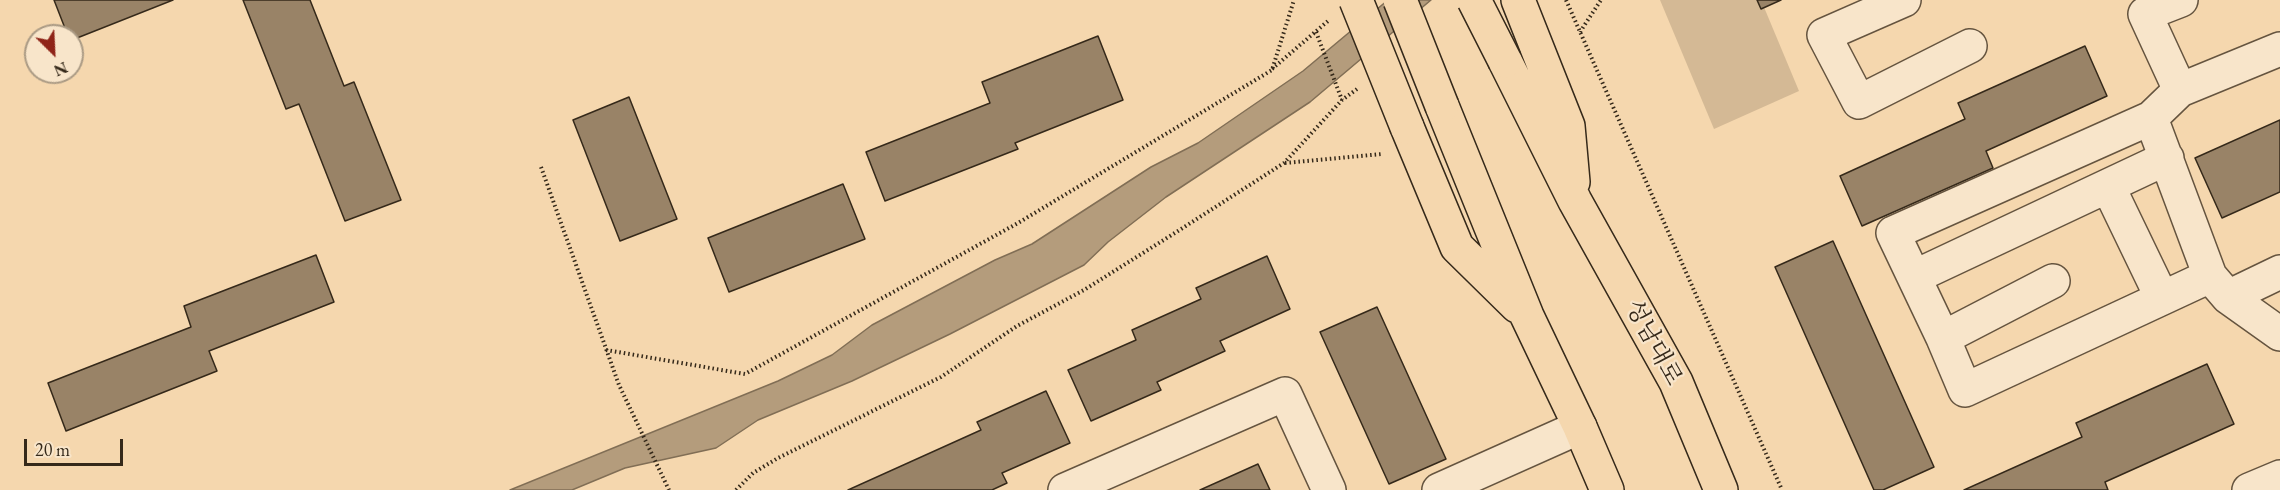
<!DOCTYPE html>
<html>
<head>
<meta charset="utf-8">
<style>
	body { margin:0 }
	#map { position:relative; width:2280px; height:490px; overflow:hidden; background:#f5d7ae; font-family:"EB Garamond",serif }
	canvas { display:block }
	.north { position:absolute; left:24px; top:24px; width:60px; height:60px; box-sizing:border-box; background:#f8e5ca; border:2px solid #aa9a84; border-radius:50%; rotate:156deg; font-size:16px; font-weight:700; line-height:24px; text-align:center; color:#35291a }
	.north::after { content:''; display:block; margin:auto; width:21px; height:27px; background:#8f2418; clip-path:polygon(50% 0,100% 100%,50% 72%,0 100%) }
	.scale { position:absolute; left:24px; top:439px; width:99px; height:27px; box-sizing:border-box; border:3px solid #35291a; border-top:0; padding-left:8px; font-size:18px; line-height:21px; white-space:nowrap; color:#35291a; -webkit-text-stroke:4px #f8e5ca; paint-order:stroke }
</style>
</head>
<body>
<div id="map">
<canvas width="2280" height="490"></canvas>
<div class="north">N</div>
<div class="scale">20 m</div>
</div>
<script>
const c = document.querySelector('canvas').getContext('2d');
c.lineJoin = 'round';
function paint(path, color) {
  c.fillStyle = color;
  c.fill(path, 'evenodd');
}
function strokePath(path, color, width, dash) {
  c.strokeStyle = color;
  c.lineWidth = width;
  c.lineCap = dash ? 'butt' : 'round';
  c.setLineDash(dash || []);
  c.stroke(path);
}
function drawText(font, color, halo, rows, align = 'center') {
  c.font = font + ' "EB Garamond","Noto Serif KR",serif';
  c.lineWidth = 4.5;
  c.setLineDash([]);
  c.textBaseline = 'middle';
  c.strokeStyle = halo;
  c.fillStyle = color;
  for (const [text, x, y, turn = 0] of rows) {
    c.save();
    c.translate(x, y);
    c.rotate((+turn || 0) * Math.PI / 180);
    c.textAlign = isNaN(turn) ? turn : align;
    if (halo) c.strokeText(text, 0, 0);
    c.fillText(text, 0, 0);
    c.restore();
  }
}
paint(new Path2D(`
	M 1660,0 L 1761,0 L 1799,91 L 1714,129 Z`), '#d4b995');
const water = new Path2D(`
	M 1388,0 L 1431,0 L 1310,102 L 1166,197 L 1108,242 L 1084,265 L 950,334 L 852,381 L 758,420 L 716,448 L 625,468 L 572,490 L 510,490 L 778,381 L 832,355 L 872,325 L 995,260 L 1032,244 L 1151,167 L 1198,143 L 1303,71 Z`);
paint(water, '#b49c7c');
strokePath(water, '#816e55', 1.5);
const building = new Path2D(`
	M 54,0 L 173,0 L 72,40 L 72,36 L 68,36 Z
	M 243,0 L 310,0 L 344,86 L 354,82 L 401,200 L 345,221 L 299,104 L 286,109 Z
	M 1757,0 L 1781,0 L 1761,9 Z
	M 1098,36 L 1123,100 L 1015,143 L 1018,149 L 885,201 L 866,152 L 990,103 L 982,82 Z
	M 2085,46 L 2107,96 L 1986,151 L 1993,168 L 1862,226 L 1840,176 L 1965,119 L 1958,103 Z
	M 629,97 L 677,219 L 620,241 L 573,120 Z
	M 2280,120 L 2280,192 L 2222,218 L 2195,158 Z
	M 843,184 L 865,239 L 729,292 L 708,238 Z
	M 1833,241 L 1934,467 L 1883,490 L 1874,490 L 1775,267 Z
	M 316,255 L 334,302 L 209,351 L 217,371 L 66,431 L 48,383 L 191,327 L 184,306 Z
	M 1267,256 L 1290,309 L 1220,341 L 1225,351 L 1157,382 L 1161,390 L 1091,421 L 1068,370 L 1136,340 L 1132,330 L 1201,299 L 1196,288 Z
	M 1377,307 L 1446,459 L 1389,484 L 1320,332 Z
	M 2207,364 L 2234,424 L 2105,482 L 2108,490 L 1964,490 L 2082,437 L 2076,423 Z
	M 1046,391 L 1070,443 L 1002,473 L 1007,483 L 992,490 L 848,490 L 981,430 L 977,422 Z
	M 1258,464 L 1270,490 L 1200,490 Z`);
paint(building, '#998367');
strokePath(building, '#35291a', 1.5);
const minor = new Path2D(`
	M 1904,0 L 1824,35 L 1859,102 L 1970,46
	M 2180,90 L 2280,49
	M 2151,118 L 2210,276 L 1965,390 L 1943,338 L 1893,233 L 2151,118 L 2180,90 L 2145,14 L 2181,0
	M 2108,186 L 2162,298
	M 2210,276 L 2228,297 L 2280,272
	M 1914,277 L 2167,158
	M 2228,297 L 2280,334
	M 1943,338 L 2053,281
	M 1065,490 L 1285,394 L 1329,490
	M 1439,490 L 1580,427
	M 2249,490 L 2280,477`);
const major = new Path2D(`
	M 1518,0 L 1568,126 L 1573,182
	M 1505,61 L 1575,201 L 1676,382 L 1721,490
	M 1442,106 L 1527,316 L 1580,427 L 1607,490
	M 1407,127 L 1457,247 L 1517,306`);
strokePath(minor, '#65543f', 36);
strokePath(major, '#35291a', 36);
strokePath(new Path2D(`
	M 1566,0 L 1782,490
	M 1316,32 L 1342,100
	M 1580,32 L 1601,0
	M 1272,69 L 1328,21
	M 1285,163 L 1382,154
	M 541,167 L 619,385 L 669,490
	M 606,350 L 745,374 L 1018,223 L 1272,70 L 1294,0
	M 736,490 L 753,473 L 778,458 L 941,377 L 1017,326 L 1084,290 L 1178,231 L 1284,163 L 1342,100 L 1357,89`), '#35291a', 4, [1.5, 3]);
strokePath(minor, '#f8e5ca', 33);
strokePath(major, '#f5d7ae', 33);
const majorBridge = new Path2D(`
	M 1356,0 L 1407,127
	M 1400,0 L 1442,106
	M 1474,0 L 1505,61`);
strokePath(majorBridge, '#35291a', 36, []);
strokePath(majorBridge, '#f5d7ae', 33);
drawText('24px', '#35291a', '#f8e5ca', [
	["성남대로",1653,343,62]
]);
</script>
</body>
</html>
